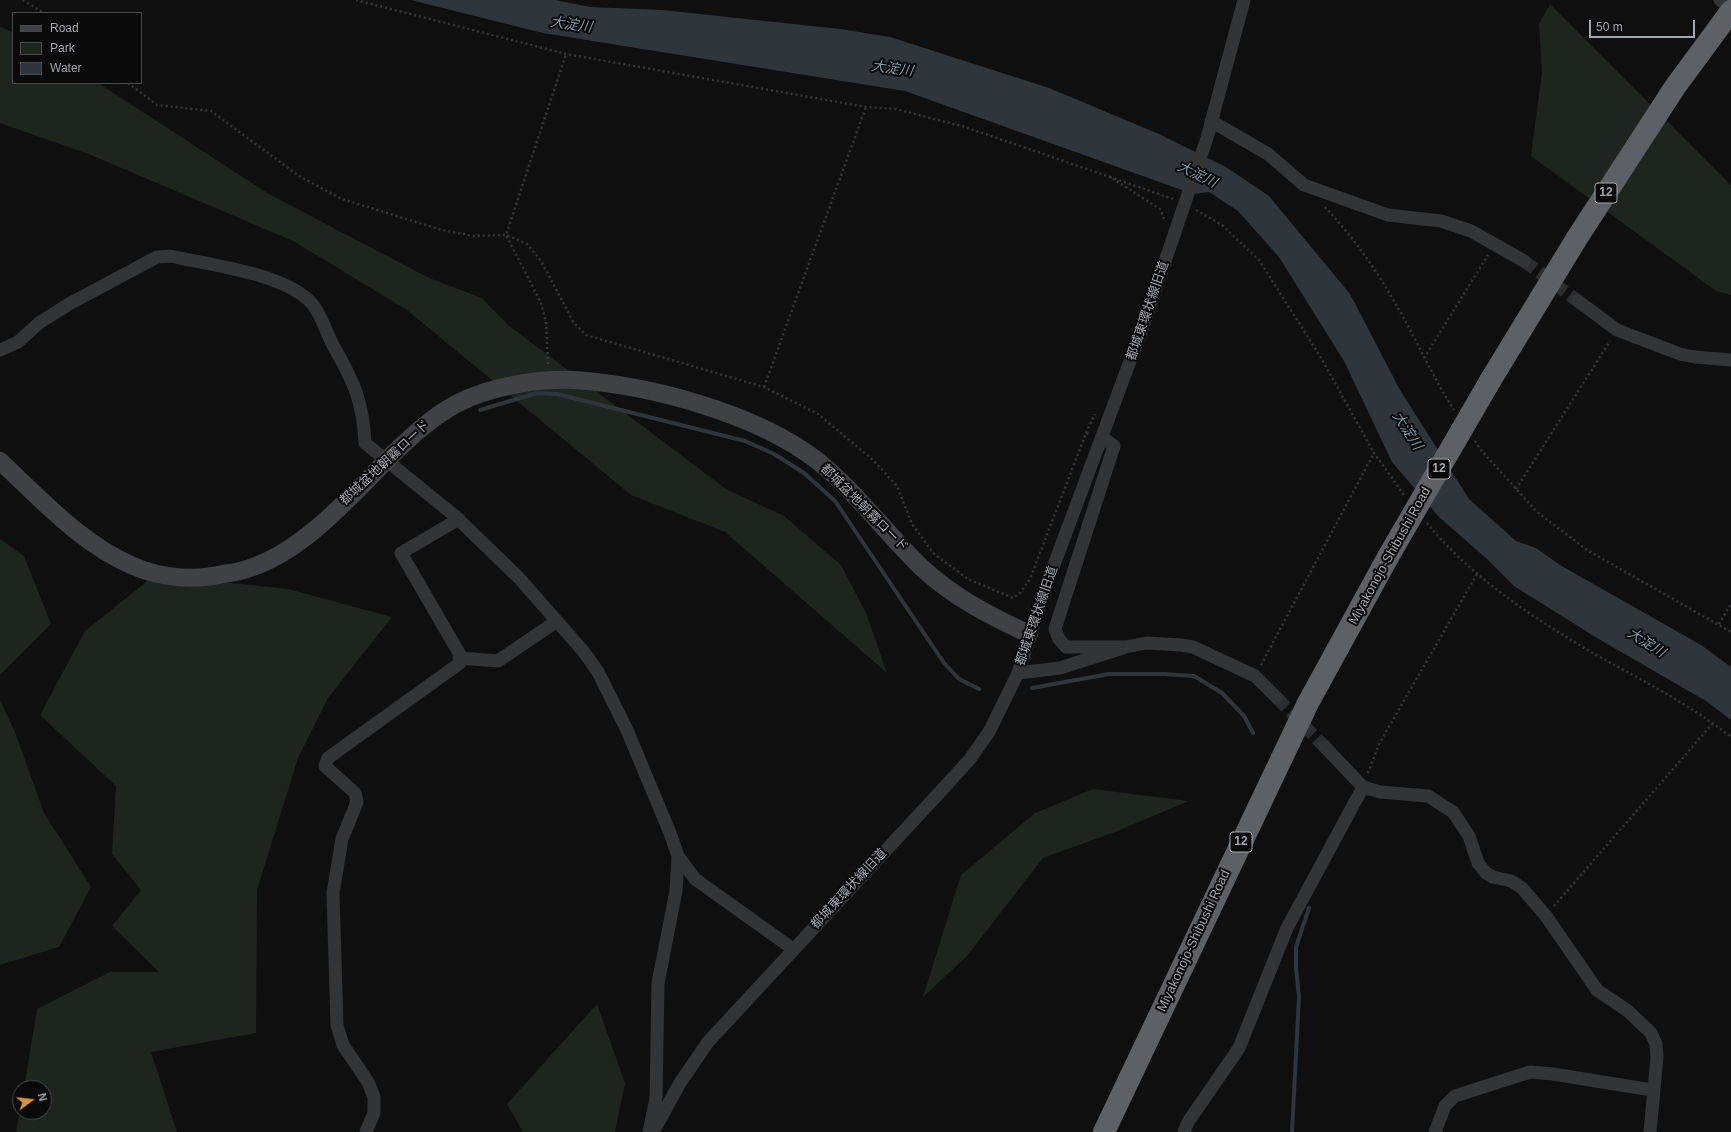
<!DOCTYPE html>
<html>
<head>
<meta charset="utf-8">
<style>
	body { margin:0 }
	#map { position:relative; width:1731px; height:1132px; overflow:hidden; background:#0f0f10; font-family:Helvetica,sans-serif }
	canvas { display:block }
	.legend { position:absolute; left:12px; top:12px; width:130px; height:72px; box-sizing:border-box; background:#0a0a0b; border:1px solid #47494d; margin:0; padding:5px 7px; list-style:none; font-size:12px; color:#a2a7af }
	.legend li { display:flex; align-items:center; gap:8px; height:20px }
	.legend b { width:20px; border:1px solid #47494d }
	.north { position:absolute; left:12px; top:1080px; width:40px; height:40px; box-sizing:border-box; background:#0a0a0b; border:1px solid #47494d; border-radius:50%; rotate:75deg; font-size:11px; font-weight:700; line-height:16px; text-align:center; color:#a2a7af }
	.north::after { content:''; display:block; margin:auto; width:14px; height:18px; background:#d9933d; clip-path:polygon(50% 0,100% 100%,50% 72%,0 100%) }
	.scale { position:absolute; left:1589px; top:20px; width:106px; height:18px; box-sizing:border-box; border:2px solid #a2a7af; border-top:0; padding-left:5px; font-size:12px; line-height:14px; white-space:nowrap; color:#a2a7af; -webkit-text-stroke:3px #0a0a0b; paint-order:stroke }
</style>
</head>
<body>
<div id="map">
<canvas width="1731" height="1132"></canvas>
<ul class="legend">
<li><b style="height:5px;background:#3f4144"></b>Road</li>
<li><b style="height:11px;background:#1e241e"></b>Park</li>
<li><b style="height:11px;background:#2e363b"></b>Water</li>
</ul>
<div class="north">N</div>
<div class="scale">50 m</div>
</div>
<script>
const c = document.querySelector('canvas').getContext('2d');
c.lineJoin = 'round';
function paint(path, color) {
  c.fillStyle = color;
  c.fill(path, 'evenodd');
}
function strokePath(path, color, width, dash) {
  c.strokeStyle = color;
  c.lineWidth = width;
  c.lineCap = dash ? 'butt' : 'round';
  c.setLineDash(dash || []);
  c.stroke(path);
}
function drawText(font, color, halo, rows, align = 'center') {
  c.font = font + ' Helvetica,"Noto Sans JP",sans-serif';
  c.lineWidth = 4;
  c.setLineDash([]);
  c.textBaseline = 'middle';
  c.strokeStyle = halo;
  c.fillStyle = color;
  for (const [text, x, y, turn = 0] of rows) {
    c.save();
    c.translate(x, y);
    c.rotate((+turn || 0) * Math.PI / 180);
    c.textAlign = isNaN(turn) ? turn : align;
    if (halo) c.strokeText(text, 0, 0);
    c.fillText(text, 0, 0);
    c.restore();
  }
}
paint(new Path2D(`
	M 1550,4 L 1731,185 L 1731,295 L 1716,291 L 1531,156 L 1542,72 L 1539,24 Z
	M 0,26 L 13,33 L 13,83 L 98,83 L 269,194 L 429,278 L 482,298 L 508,325 L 726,489 L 784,516 L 841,565 L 866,613 L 887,673 L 725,532 L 631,495 L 407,310 L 293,241 L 91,155 L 0,123 Z
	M 0,539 L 24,556 L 51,624 L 0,675 Z
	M 155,575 L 288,589 L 392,617 L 328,698 L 298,758 L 257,890 L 256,1033 L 151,1052 L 177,1132 L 16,1132 L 20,1111 L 44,1112 L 44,1088 L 24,1088 L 37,1009 L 110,972 L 159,972 L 112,926 L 141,890 L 112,854 L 116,786 L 40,715 L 85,631 Z
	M 0,700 L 15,732 L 44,813 L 91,887 L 59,947 L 0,965 Z
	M 1093,789 L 1189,801 L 1115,832 L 1043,858 L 967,956 L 923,997 L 961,875 L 1035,813 Z
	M 597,1004 L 625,1083 L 615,1132 L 523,1132 L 507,1104 Z`), '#1e241e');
paint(new Path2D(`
	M 411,0 L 555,0 L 590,7 L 662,10 L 840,29 L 890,37 L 1049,88 L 1159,134 L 1226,167 L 1269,196 L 1350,294 L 1400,390 L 1469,499 L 1516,541 L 1536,548 L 1560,565 L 1701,645 L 1731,667 L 1731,720 L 1706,701 L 1597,638 L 1514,586 L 1487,559 L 1439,517 L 1392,462 L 1344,361 L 1279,257 L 1238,211 L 1209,192 L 1193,194 L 905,91 L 543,33 Z`), '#2e363b');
strokePath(new Path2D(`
	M 480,410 L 537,393 L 557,394 L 745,441 L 774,454 L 804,473 L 835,501 L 944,663 L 959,679 L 979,689
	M 1032,688 L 1109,674 L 1164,674 L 1194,676 L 1222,693 L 1244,716 L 1253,733
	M 1292,1132 L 1299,997 L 1296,968 L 1296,947 L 1309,908`), '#2e363b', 4);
strokePath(new Path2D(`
	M 1524,261 L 1578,301
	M 1277,698 L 1325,747`), '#2c2d30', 13, [13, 6]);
strokePath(new Path2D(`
	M 23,0 L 44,13
	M 356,0 L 566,54 L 866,107 L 896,109 L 965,127 L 1110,177
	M 128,83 L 157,105 L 211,111 L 299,176 L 342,199 L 442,230 L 473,236 L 506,235 L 527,244 L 541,261 L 574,323 L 586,335 L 764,387 L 818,414 L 873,460 L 897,486 L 912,524 L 933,553 L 968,579 L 1013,598 L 1020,593 L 1030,579 L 1086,433 L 1089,434
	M 1325,207 C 1352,236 1376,269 1395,303 C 1416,338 1432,376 1454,410
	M 1196,210 L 1222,225 L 1259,260 L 1320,356 L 1374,453 L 1404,495
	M 1164,219 L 1160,209 L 1110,177 L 1173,199
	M 1424,358 L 1488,255
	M 548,364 L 546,322 L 541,303 L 506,235 L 566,54
	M 764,387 L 866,107
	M 1086,433 L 1095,414
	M 1475,441 L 1481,450 L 1537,512 L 1587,550 L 1731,632
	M 1516,489 L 1610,341
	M 1427,523 C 1471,577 1532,617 1591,652 C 1639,679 1688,703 1731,737
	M 1719,624 L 1731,604
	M 1261,665 L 1374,453
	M 1368,773 L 1379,744 L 1477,574
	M 1554,906 L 1713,723`), '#37383b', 2.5, [2, 3]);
strokePath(new Path2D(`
	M 1720,0 L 1731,8
	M 1211,121 L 1268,154 L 1304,185 L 1388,215 L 1441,221 L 1471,231 L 1524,261
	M 1578,301 L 1617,330 L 1680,354 L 1695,357 L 1731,360
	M 0,350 L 18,342 L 39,323 L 69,304 L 157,257 L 170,256 C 210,265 273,272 305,297 C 320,308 325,331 334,347 C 354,382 363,402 365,443 L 455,516 L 519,578 L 584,652 L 598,672 L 627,730 L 670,833 L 678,856 L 676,891 L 658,983 L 656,1098 L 649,1132
	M 1103,438 L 1114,446 L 1055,629 L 1059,639 L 1066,647 L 1126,647
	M 459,658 L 498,661 L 557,621
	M 1018,673 L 1060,668 L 1126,647 L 1146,643 L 1181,645 L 1193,647 L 1255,676 L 1277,698
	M 1325,747 L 1363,787 L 1380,792 L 1428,796 L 1453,812 L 1469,836 L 1478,863 L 1486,873 L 1493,877 L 1511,881 L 1522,888 L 1546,916 L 1597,990 L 1628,1011 L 1651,1033 L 1656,1044 L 1657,1057 L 1650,1132
	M 678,856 L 695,879 L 793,949
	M 366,1132 L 374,1113 L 374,1097 L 368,1082 L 343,1045 L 337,1025 L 333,893 L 342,839 L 357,802 L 355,793 L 325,766 L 328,758 L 460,663 L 459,653 L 401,553 L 459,519
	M 653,1132 L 680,1083 L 708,1042 L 940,792 L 970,759 L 989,732 L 1018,673 L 1048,581 L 1142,329 L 1207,138 L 1244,0
	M 1184,1132 L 1188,1122 L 1239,1048 L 1287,928 L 1363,787
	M 1435,1132 L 1445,1106 L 1455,1096 L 1530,1072 L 1553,1074 L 1652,1090`), '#323436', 13);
strokePath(new Path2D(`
	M 0,461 C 41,499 81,544 133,566 C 161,578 194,581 223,574 C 231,573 239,572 247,569 C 304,552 352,494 394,453 C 413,435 432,417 456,404 C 488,387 538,378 574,380 C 651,385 758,414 819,462 C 857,493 886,533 921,567 C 953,597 990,616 1029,634`), '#3f4144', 18);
strokePath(new Path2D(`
	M 1490,381 L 1577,238 L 1675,87 L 1731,11
	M 1104,1132 L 1308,703 L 1388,557`), '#5d6065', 22);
strokePath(new Path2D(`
	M 1388,557 L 1490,381`), '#5d6065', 22);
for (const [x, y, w] of [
	[1606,193,22],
	[1439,469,22],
	[1241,842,22]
]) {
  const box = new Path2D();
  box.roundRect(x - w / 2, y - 10, w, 20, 3);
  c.fillStyle = '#0a0a0b';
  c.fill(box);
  strokePath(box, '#a2a7af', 1);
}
drawText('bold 12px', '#a2a7af', null, [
	["12",1606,193],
	["12",1439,469],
	["12",1241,842]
]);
drawText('13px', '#a2a7af', '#0a0a0b', [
	["都城東環状線旧道",1148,311,-71],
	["都城盆地朝霧ロード",385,463,-43],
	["都城盆地朝霧ロード",864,508,45],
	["Miyakonojo-Shibushi Road",1390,556,-61],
	["都城東環状線旧道",1037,616,-71],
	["都城東環状線旧道",849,889,-47],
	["Miyakonojo-Shibushi Road",1194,941,-65]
]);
drawText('italic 14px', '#7c98a7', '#0a0a0b', [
	["大淀川",571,25,8],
	["大淀川",892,69,8],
	["大淀川",1197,175,26],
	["大淀川",1407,431,57],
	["大淀川",1646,643,32]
]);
</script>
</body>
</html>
